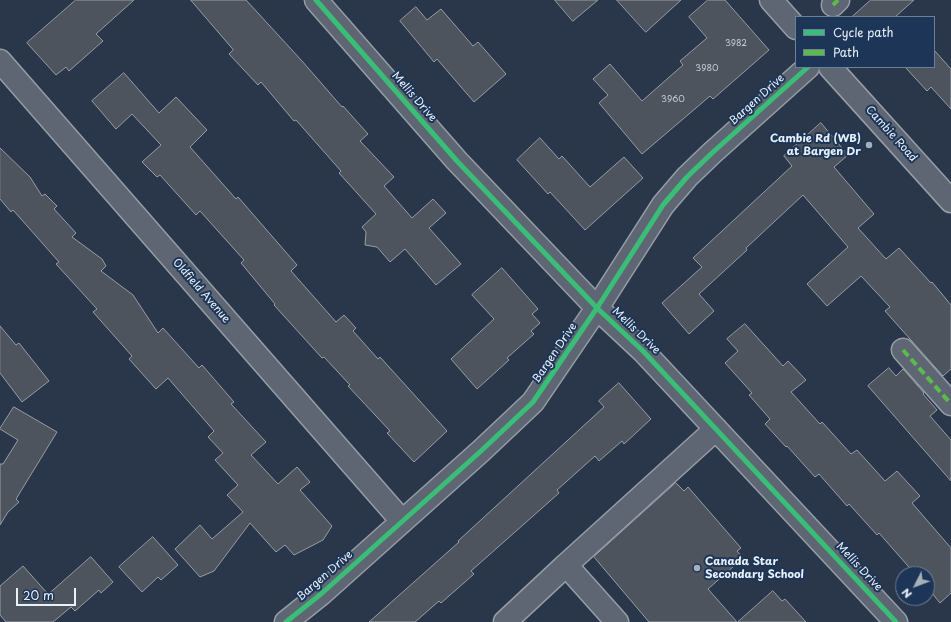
<!DOCTYPE html>
<html>
<head>
<meta charset="utf-8">
<style>
	body { margin:0 }
	#map { position:relative; width:951px; height:622px; overflow:hidden; background:#2a374a; font-family:"Playpen Sans",sans-serif }
	canvas { display:block }
	.legend { position:absolute; left:795px; top:16px; width:140px; height:52px; box-sizing:border-box; background:#1d3557; border:1px solid #6e8097; margin:0; padding:5px 7px; list-style:none; font-size:12px; color:#e8f1f8 }
	.legend li { display:flex; align-items:center; gap:8px; height:20px }
	.legend b { width:20px; border:1px solid #6e8097 }
	.north { position:absolute; left:895px; top:566px; width:40px; height:40px; box-sizing:border-box; background:#1d3557; border:1px solid #6e8097; border-radius:50%; rotate:228deg; font-size:11px; font-weight:700; line-height:16px; text-align:center; color:#e8f1f8 }
	.north::after { content:''; display:block; margin:auto; width:14px; height:18px; background:#a6b0bb; clip-path:polygon(50% 0,100% 100%,50% 72%,0 100%) }
	.scale { position:absolute; left:16px; top:588px; width:60px; height:18px; box-sizing:border-box; border:2px solid #e8f1f8; border-top:0; padding-left:5px; font-size:12px; line-height:14px; white-space:nowrap; color:#e8f1f8; -webkit-text-stroke:3px #1d3557; paint-order:stroke }
</style>
</head>
<body>
<div id="map">
<canvas width="951" height="622"></canvas>
<ul class="legend">
<li><b style="height:5px;background:#3abd76"></b>Cycle path</li>
<li><b style="height:5px;background:#5cbc4b"></b>Path</li>
</ul>
<div class="north">N</div>
<div class="scale">20 m</div>
</div>
<script>
const c = document.querySelector('canvas').getContext('2d');
c.lineJoin = 'round';
function paint(path, color) {
  c.fillStyle = color;
  c.fill(path, 'evenodd');
}
function strokePath(path, color, width, dash) {
  c.strokeStyle = color;
  c.lineWidth = width;
  c.lineCap = dash ? 'butt' : 'round';
  c.setLineDash(dash || []);
  c.stroke(path);
}
function drawText(font, color, halo, rows, align = 'center') {
  c.font = font + ' "Playpen Sans",sans-serif';
  c.lineWidth = 4;
  c.setLineDash([]);
  c.textBaseline = 'middle';
  c.strokeStyle = halo;
  c.fillStyle = color;
  for (const [text, x, y, turn = 0] of rows) {
    c.save();
    c.translate(x, y);
    c.rotate((+turn || 0) * Math.PI / 180);
    c.textAlign = isNaN(turn) ? turn : align;
    if (halo) c.strokeText(text, 0, 0);
    c.fillText(text, 0, 0);
    c.restore();
  }
}
const building = new Path2D(`
	M 76,0 L 134,0 L 96,34 L 103,41 L 69,71 L 66,67 L 56,75 L 27,43 Z
	M 191,0 L 246,0 L 302,61 L 342,107 L 343,106 L 368,134 L 360,141 L 394,177 L 384,186 L 412,218 L 433,199 L 446,213 L 429,228 L 461,264 L 436,285 L 405,249 L 390,262 L 377,247 L 365,245 L 366,232 L 362,227 L 376,214 L 339,173 L 341,171 L 296,120 L 294,121 L 261,82 L 258,85 L 229,54 L 233,50 Z
	M 555,0 L 598,0 L 573,21 Z
	M 617,0 L 681,0 L 646,32 Z
	M 708,0 L 725,0 L 769,50 L 713,99 L 710,96 L 642,154 L 599,103 L 608,95 L 593,79 L 610,64 L 642,101 L 683,65 L 680,61 L 707,38 L 689,17 Z
	M 871,0 L 914,0 L 895,17 L 852,17 Z
	M 416,7 L 427,20 L 441,9 L 473,46 L 478,42 L 506,74 L 474,102 L 437,59 L 434,62 L 400,21 Z
	M 934,50 L 951,69 L 951,109 L 931,87 L 927,91 L 905,67 L 934,67 Z
	M 124,73 L 159,113 L 176,97 L 207,130 L 190,147 L 236,199 L 238,197 L 297,265 L 291,271 L 336,322 L 344,315 L 356,328 L 353,331 L 378,359 L 380,357 L 447,431 L 414,462 L 387,433 L 390,431 L 348,386 L 350,385 L 324,357 L 322,358 L 274,305 L 275,304 L 241,263 L 244,260 L 200,211 L 196,215 L 160,175 L 157,177 L 142,162 L 161,145 L 132,114 L 116,129 L 92,101 Z
	M 821,123 L 848,155 L 834,167 L 874,214 L 858,228 L 886,259 L 899,248 L 931,283 L 932,282 L 951,305 L 951,369 L 943,376 L 885,311 L 890,307 L 861,276 L 827,306 L 807,284 L 848,247 L 803,195 L 746,248 L 747,250 L 699,294 L 714,311 L 689,334 L 662,303 L 702,267 L 693,258 L 792,166 L 784,156 Z
	M 540,138 L 559,159 L 562,156 L 590,187 L 624,157 L 643,178 L 585,230 L 550,192 L 548,194 L 517,160 Z
	M 0,148 L 30,177 L 42,196 L 45,194 L 57,206 L 54,209 L 76,233 L 72,237 L 102,259 L 106,266 L 101,271 L 133,295 L 158,333 L 163,328 L 199,368 L 202,365 L 234,402 L 231,404 L 266,442 L 251,455 L 278,484 L 297,467 L 310,482 L 300,490 L 332,526 L 323,540 L 294,555 L 285,545 L 276,552 L 250,523 L 214,571 L 200,577 L 175,549 L 200,525 L 212,539 L 243,512 L 227,495 L 238,485 L 215,460 L 223,453 L 208,437 L 214,431 L 168,378 L 156,389 L 129,359 L 132,356 L 93,312 L 97,309 L 56,264 L 59,262 L 13,210 L 11,212 L 0,199 Z
	M 502,268 L 538,309 L 532,314 L 540,323 L 531,331 L 534,334 L 507,358 L 509,360 L 477,389 L 451,359 L 494,319 L 472,295 Z
	M 745,324 L 783,366 L 788,361 L 806,380 L 791,392 L 820,424 L 822,422 L 851,454 L 857,450 L 885,481 L 897,471 L 920,496 L 912,503 L 951,548 L 951,593 L 940,603 L 927,587 L 927,574 L 915,574 L 879,533 L 877,535 L 849,504 L 847,506 L 819,474 L 815,477 L 787,446 L 786,447 L 765,424 L 770,419 L 749,395 L 752,393 L 725,363 L 738,351 L 727,339 Z
	M 0,326 L 16,345 L 19,343 L 49,381 L 22,402 L 0,373 Z
	M 889,368 L 896,376 L 903,369 L 924,393 L 923,394 L 937,410 L 930,416 L 951,440 L 951,481 L 868,386 Z
	M 619,383 L 651,419 L 624,444 L 622,441 L 599,461 L 595,456 L 557,490 L 559,493 L 471,571 L 474,574 L 441,603 L 439,601 L 415,622 L 369,622 L 459,542 L 458,541 L 604,407 L 599,401 Z
	M 14,407 L 57,432 L 16,499 L 19,502 L 8,512 L 0,525 L 0,464 L 3,464 L 18,440 L 0,429 Z
	M 676,483 L 684,491 L 688,487 L 741,548 L 737,551 L 743,558 L 708,589 L 737,622 L 649,622 L 594,557 Z
	M 153,537 L 178,565 L 161,580 L 158,577 L 142,592 L 119,567 Z
	M 91,557 L 113,582 L 101,593 L 99,590 L 75,611 L 71,607 L 53,622 L 6,622 L 0,615 L 0,586 L 23,566 L 48,594 Z
	M 773,591 L 782,601 L 785,599 L 806,622 L 738,622 Z`);
paint(building, '#4e545e');
strokePath(building, '#959da7', 1);
const minor = new Path2D(`
	M 316,0 L 457,161 L 597,308 L 643,351 L 896,622
	M 833,5 L 838,0
	M 0,61 L 402,521
	M 903,350 L 951,404
	M 286,622 L 321,594 L 481,451 L 533,402 L 597,308 L 663,205 L 687,177 L 712,153 L 808,67
	M 505,622 L 566,565
	M 617,622 L 566,565 L 716,429`);
const major = new Path2D(`
	M 771,0 L 796,28
	M 830,67 L 951,201`);
strokePath(minor, '#959da7', 25);
strokePath(major, '#959da7', 25);
strokePath(minor, '#5d6672', 22);
strokePath(major, '#5d6672', 22);
strokePath(new Path2D(`
	M 833,5 L 838,0
	M 903,350 L 951,404`), '#5cbc4b', 4, [8, 4]);
strokePath(new Path2D(`
	M 316,0 L 457,161 L 597,308 L 643,351 L 896,622
	M 286,622 L 321,594 L 481,451 L 533,402 L 597,308 L 663,205 L 687,177 L 712,153 L 808,67`), '#3abd76', 5);
for (const [x, y, r, color] of [
	[869,145,4,"#a6b0bb"],
	[697,568,4,"#a6b0bb"]
]) {
  const dot = new Path2D();
  dot.arc(x, y, r, 0, 2 * Math.PI);
  c.fillStyle = color;
  c.fill(dot);
  strokePath(dot, '#1d3557', 1.5);
}
drawText('9px', '#c2cad2', null, [
	["3982",736,44],
	["3980",707,69],
	["3960",673,100]
]);
drawText('11px', '#e8f1f8', '#1d3557', [
	["Mellis Drive",414,97,49],
	["Bargen Drive",757,100,-42],
	["Cambie Road",891,134,48],
	["Oldfield Avenue",201,291,49],
	["Mellis Drive",636,331,44],
	["Bargen Drive",555,353,-56],
	["Mellis Drive",859,567,47],
	["Bargen Drive",325,576,-41]
]);
drawText('bold 11px', '#e8f1f8', '#1d3557', [
	["Cambie Rd (WB)",861,139],
	["at Bargen Dr",861,152],
	["Canada Star",705,562,"left"],
	["Secondary School",705,575,"left"]
], 'right');
</script>
</body>
</html>
